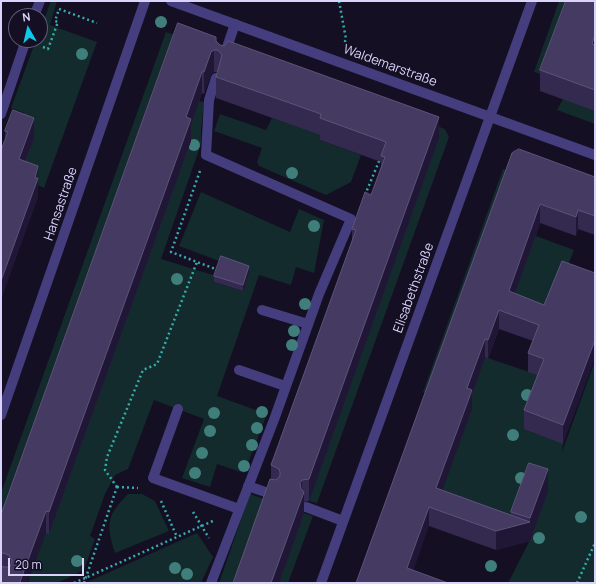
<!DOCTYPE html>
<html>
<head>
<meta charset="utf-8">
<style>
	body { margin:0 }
	#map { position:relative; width:596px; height:584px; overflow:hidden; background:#140f22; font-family:Manrope,sans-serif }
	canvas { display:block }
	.frame { position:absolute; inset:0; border:2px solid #dad3fc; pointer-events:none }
	.north { position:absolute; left:8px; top:8px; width:40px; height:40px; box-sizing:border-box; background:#140f22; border:1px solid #635d79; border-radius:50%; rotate:352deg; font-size:11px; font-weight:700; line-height:16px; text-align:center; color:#dad3fc }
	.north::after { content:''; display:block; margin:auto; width:14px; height:18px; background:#0ec7ed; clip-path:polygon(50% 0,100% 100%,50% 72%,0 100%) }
	.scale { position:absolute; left:8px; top:558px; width:76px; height:18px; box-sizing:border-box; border:2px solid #dad3fc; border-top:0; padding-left:5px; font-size:12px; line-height:14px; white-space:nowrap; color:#dad3fc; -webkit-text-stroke:3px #140f22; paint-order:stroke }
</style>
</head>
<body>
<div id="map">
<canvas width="596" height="584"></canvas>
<div class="frame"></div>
<div class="north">N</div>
<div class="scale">20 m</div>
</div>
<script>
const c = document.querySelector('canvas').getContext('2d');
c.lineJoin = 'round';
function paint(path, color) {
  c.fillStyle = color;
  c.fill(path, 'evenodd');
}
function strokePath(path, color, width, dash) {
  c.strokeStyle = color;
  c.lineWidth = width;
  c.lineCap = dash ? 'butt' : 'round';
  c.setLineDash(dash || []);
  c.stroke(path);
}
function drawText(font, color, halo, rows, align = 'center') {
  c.font = font + ' Manrope,sans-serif';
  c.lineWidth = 3.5;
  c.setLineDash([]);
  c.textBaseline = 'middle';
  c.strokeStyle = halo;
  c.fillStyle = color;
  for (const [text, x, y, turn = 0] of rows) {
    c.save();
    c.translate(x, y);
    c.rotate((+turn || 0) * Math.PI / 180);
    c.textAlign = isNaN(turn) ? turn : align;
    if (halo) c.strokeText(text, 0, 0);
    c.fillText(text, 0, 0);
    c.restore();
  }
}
paint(new Path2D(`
	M 51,1 L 57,1 L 50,25 L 97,42 L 44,188 L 1,167 L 27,158 L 34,138 L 17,131 L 24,113 L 11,108 L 36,40 L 40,40 L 40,30 Z
	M 559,1 L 573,1 L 546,76 L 534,72 Z
	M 166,32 L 218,50 L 1,536 L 1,493 Z
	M 563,99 L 595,110 L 595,124 L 557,110 Z
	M 199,101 L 204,102 L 201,130 L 201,144 L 161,259 L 216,276 L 214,282 L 243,291 L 249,272 L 179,246 L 201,192 L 290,232 L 299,209 L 324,220 L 314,273 L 296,267 L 291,285 L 259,275 L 217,396 L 267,414 L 244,473 L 217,464 L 210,487 L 182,478 L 204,419 L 154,400 L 128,469 L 115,475 L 105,494 L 90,536 L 95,539 L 84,570 L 57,583 L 31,583 L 28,581 Z
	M 220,114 L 266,130 L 272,118 L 321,135 L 320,140 L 361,155 L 351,182 L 326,195 L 259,166 L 257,162 L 262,148 L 214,131 Z
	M 404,114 L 445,129 L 449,137 L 317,503 L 309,501 L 437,143 Z
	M 519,168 L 431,394 L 423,392 L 503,169 L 512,172 Z
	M 540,223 L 536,236 L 574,250 L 545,324 L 508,311 Z
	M 485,357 L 544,377 L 563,444 L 562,452 L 595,361 L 595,583 L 508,583 L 530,540 L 436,507 L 472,409 L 467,407 Z
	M 128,494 L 142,494 L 155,501 L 169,531 L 115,553 C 106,525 106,516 128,494 Z
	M 250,494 L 270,501 L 241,583 L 219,583 Z
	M 304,513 L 313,516 L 288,583 L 279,583 Z
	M 197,533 L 213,557 L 201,583 L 85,583 Z`), '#132b2c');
strokePath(new Path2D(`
	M 339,1 L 346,39 L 344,44
	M 43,47 L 48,49 L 58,22 L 55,21 L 59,9 L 97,23
	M 200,171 L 171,252 L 218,270
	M 365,195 L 380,159
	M 117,487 L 105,470 L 107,457 L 143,370 L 157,364 L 197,262
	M 117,487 L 138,488
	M 161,501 L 177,537
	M 193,512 L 209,538
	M 74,583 L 215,520
	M 84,583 L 117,487
	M 577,583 L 595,543`), '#36acad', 2.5, [2, 3]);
strokePath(new Path2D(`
	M 34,16 L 40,1
	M 225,53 L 235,24
	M 1,114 L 26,40
	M 262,310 L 308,324
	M 239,370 L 285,386
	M 178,409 L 153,478 L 239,509
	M 248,486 L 274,495
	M 306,507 L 343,521
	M 211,583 L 275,417 L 319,294 L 351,219 L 206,155 L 209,100 L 216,78`), '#443d7e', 10);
strokePath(new Path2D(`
	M 171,1 L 595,155
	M 1,415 L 145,1
	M 321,583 L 532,1`), '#443d7e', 10);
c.fillStyle = '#3f7e7b';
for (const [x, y] of [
	[161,22],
	[82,54],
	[194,145],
	[292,173],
	[314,226],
	[177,279],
	[305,304],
	[294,331],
	[292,345],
	[527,395],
	[262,412],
	[214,413],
	[257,428],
	[210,431],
	[513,435],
	[252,445],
	[202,453],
	[244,466],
	[195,473],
	[521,478],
	[581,517],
	[539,538],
	[77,561],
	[491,566],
	[175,568],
	[187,574]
]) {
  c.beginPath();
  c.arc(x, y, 6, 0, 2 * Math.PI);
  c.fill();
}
paint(new Path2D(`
	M 595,1 L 595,111 L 540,91 L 540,70 Z
	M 178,23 L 216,41 L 220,45 L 439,138 L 309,501 L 304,502 L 304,513 L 279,583 L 233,583 L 271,479 L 271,465 L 352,241 L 352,229 L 371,195 L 381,167 L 381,162 L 320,140 L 320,135 L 216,98 L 216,77 L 218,72 L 214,72 L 211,74 L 204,94 L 202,93 L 191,125 L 191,141 L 49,534 L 46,533 L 1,583 L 1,515 Z
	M 5,131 L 34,137 L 26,161 L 38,166 L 38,198 L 5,138 Z
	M 512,153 L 595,177 L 595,235 L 578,229 L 576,236 L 540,223 L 515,293 L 544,305 L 595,273 L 563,444 L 524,429 L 524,410 L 537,375 L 528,372 L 528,353 L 533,341 L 499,329 L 488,359 L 485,357 L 472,395 L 472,409 L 442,490 L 511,515 L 511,512 L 548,492 L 530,541 L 496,550 L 429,526 L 356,583 Z
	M 249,273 L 243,291 L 214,282 L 214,276 Z`), '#34294f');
paint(new Path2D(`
	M 595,35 L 595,55 L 592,44 Z
	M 214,50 L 214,72 L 211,74 L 204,94 L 204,72 L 211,52 Z
	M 202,72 L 202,93 L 191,125 L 191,141 L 49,534 L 49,512 L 186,117 Z
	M 439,117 L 439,138 L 309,501 L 309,479 Z
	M 34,118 L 34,137 L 19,179 L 19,159 Z
	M 38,166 L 38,198 L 1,300 L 1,281 Z
	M 540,204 L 540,223 L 509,310 L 509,291 Z
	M 578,210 L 578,229 L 576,236 L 576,217 Z
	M 249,266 L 249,273 L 243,291 L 243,285 Z
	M 499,310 L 499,329 L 488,359 L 488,340 Z
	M 485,339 L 485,357 L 472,395 L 472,409 L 436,507 L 436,488 L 467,388 Z
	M 595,340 L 595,359 L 563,444 L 563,425 Z
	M 548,469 L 548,492 L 530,541 L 530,518 Z
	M 302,480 L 302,497 L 304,492 L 304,513 L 279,583 L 271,583 L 300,483 Z
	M 429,507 L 429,526 L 409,583 L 407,568 Z
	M 46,511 L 46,533 L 27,583 L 20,583 Z
	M 530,522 L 530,541 L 496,550 L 496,531 Z`), '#1f1735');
const building = new Path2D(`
	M 566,1 L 595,1 L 595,35 L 592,44 L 595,45 L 595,90 L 540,70 Z
	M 178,23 L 216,37 L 216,41 L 220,45 L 224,46 L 228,41 L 234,43 L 439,117 L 309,479 L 302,480 L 300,483 L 301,489 L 304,492 L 271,583 L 233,583 L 270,479 L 276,480 L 280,476 L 280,472 L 279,469 L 271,465 L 356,230 L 352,229 L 365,192 L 371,195 L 385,157 L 381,156 L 386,142 L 320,118 L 321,114 L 216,77 L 222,55 L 218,50 L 214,50 L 211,52 L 204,72 L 202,72 L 186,117 L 191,119 L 49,512 L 46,511 L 20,582 L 22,583 L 1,583 L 1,566 L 4,567 L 10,567 L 12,561 L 9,555 L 3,553 L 1,553 L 1,515 Z
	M 13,110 L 34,118 L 19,159 L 38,166 L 35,178 L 38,178 L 1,281 L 1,150 L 8,132 L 5,131 Z
	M 519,149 L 595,177 L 595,216 L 578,210 L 576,217 L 540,204 L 509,291 L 544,305 L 562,261 L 595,273 L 595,340 L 563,425 L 524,410 L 544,359 L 528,353 L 539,325 L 499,310 L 488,340 L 485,339 L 467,388 L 472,390 L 436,488 L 530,522 L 496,531 L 429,507 L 407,568 L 448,583 L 356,583 L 512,153 Z
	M 221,256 L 249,266 L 243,285 L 214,276 Z
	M 529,463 L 548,469 L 530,518 L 511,512 Z`);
paint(building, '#453b62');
strokePath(building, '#5d537a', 1);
drawText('13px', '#dad3fc', '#140f22', [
	["Waldemarstraße",390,66,20],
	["Hansastraße",61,204,-71],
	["Elisabethstraße",414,288,-70]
]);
</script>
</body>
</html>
